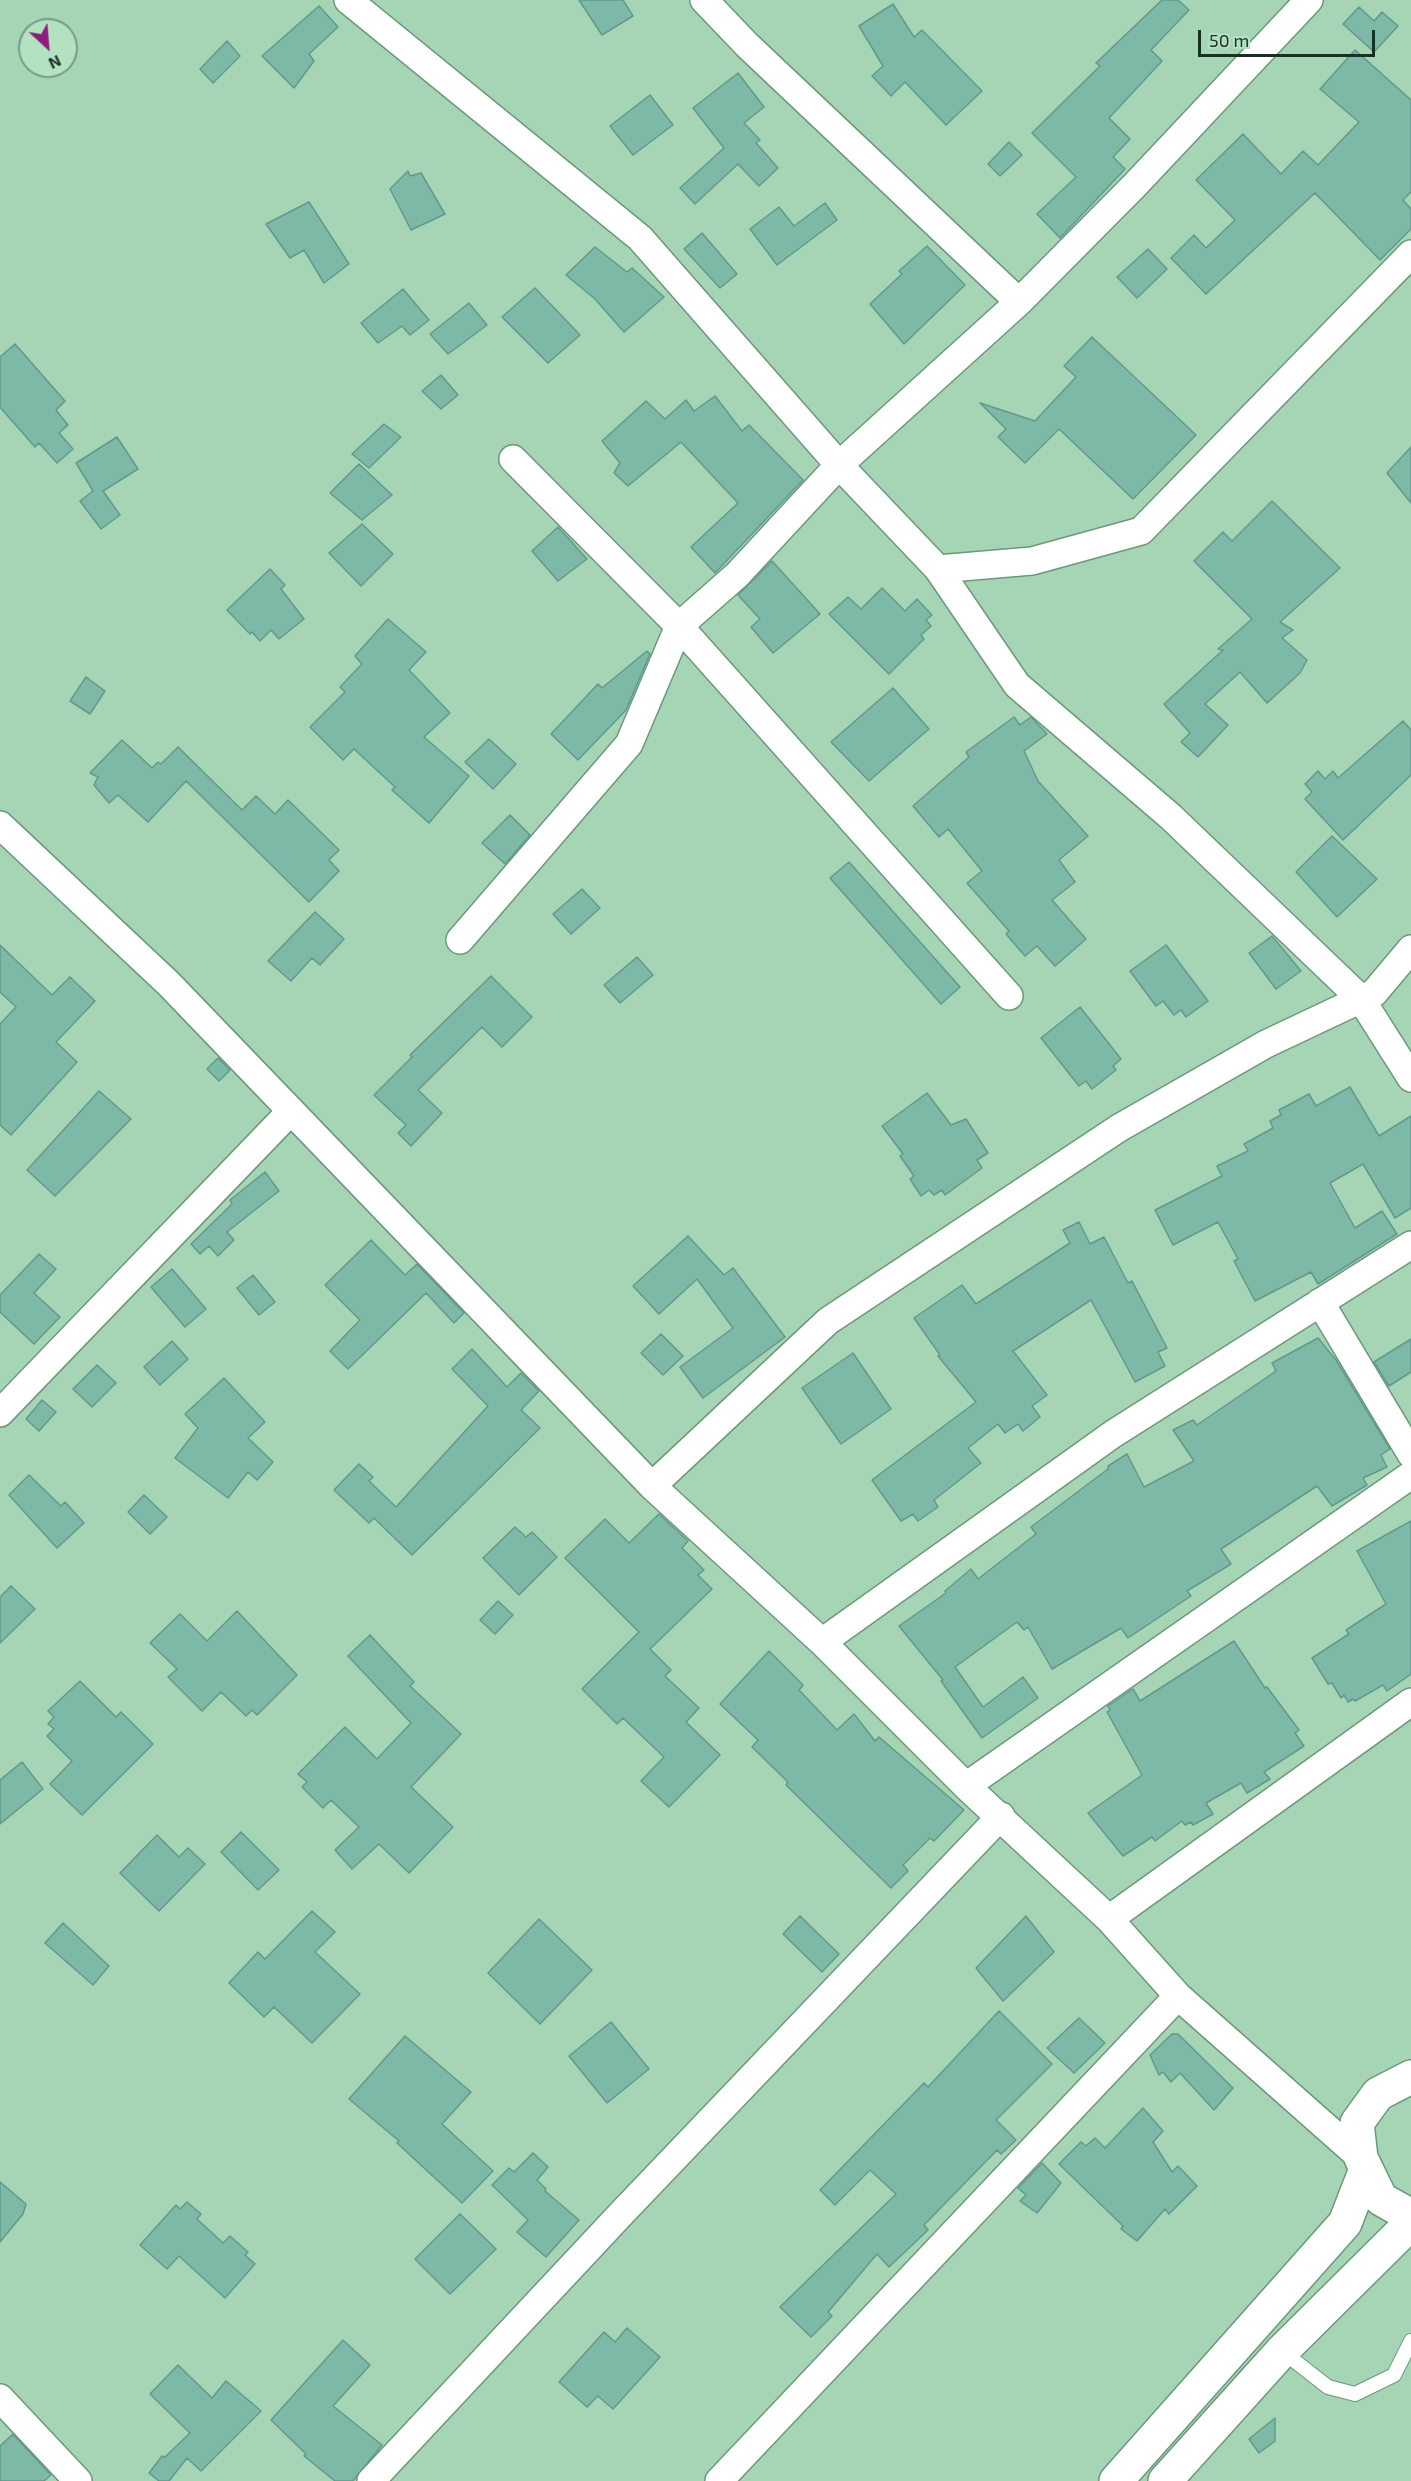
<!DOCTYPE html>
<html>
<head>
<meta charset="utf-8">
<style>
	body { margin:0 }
	#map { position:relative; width:1411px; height:2481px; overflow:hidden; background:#a6d5b5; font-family:"Exo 2",sans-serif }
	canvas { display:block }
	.north { position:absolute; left:18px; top:18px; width:60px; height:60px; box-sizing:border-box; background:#b3e2c1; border:2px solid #779a82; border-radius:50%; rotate:154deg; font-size:16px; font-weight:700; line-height:24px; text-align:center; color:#1d2f23 }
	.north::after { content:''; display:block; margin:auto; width:21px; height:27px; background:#8e1d7f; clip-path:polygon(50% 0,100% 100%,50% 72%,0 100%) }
	.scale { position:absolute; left:1198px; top:30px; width:177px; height:27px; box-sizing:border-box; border:3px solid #1d2f23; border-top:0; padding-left:8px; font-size:18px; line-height:21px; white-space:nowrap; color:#1d2f23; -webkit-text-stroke:4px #b3e2c1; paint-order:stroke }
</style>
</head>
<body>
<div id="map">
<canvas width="1411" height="2481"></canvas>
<div class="north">N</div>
<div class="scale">50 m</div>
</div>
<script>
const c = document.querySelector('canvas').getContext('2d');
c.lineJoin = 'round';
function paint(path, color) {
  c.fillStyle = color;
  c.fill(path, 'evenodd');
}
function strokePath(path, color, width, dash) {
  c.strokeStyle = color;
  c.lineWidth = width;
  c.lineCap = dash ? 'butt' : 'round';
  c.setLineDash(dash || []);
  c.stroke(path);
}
const building = new Path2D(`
	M 579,0 L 623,0 L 633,16 L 602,35 Z
	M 1162,0 L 1178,0 L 1189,10 L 1151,50 L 1162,61 L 1109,118 L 1130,139 L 1113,157 L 1125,169 L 1060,238 L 1037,214 L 1076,177 L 1032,133 L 1100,66 L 1096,63 Z
	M 893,4 L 914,37 L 922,30 L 982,91 L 946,125 L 905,82 L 891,96 L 872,76 L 883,66 L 859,26 Z
	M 319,6 L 338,27 L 309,54 L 314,61 L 294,88 L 262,56 Z
	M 1359,7 L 1374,21 L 1382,12 L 1398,26 L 1374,52 L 1343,24 Z
	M 227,41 L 240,56 L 213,83 L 200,69 Z
	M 1355,50 L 1411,100 L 1411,192 L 1403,200 L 1411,209 L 1411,229 L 1380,260 L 1315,193 L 1206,294 L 1171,258 L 1194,235 L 1206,248 L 1235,220 L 1196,180 L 1243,134 L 1281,174 L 1303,151 L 1318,165 L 1359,122 L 1320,89 Z
	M 738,73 L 764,107 L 744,123 L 760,140 L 756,143 L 778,168 L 759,186 L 738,164 L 695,204 L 680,188 L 724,148 L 693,108 Z
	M 650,95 L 673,125 L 633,155 L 610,126 Z
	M 1009,142 L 1022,155 L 1000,176 L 988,164 Z
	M 408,171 L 410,176 L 421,173 L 445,214 L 411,230 L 390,189 Z
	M 309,202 L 349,264 L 324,283 L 304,250 L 290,258 L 266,224 Z
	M 825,203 L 837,220 L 777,265 L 750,229 L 779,207 L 794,226 Z
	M 702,233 L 737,274 L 720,288 L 684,249 Z
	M 927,246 L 965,285 L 904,344 L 870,304 L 902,274 L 899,271 Z
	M 595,247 L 627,272 L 632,268 L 664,297 L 624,332 L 595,299 L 566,275 Z
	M 1148,249 L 1167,269 L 1137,298 L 1117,277 Z
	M 535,288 L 580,335 L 548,363 L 502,317 Z
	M 403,289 L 429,320 L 410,335 L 402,326 L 378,343 L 361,323 Z
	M 469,303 L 487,325 L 448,354 L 430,334 Z
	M 1092,337 L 1196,435 L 1133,499 L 1059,429 L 1025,463 L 998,437 L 1006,429 L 980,403 L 1035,421 L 1076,377 L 1064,366 Z
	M 15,344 L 65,401 L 56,410 L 68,425 L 59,433 L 73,449 L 57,463 L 39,443 L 35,447 L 0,407 L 0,357 Z
	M 441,375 L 458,395 L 441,409 L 422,391 Z
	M 715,396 L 742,431 L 749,425 L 803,480 L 715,573 L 691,547 L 738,503 L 681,442 L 628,486 L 614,473 L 620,463 L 602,441 L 646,401 L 665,419 L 686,400 L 694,411 Z
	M 384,424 L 401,437 L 369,468 L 352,454 Z
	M 117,437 L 138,469 L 103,491 L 120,515 L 101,529 L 80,501 L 93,491 L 76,463 Z
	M 1411,447 L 1411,503 L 1387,473 Z
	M 359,464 L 392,495 L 362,520 L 330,493 Z
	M 1272,501 L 1340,568 L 1280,622 L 1293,630 L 1282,638 L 1307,660 L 1300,673 L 1267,703 L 1240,672 L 1205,704 L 1228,725 L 1198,757 L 1181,742 L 1190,733 L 1164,704 L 1223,650 L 1218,649 L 1252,619 L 1194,561 L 1223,532 L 1232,541 Z
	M 362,524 L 393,554 L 361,586 L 329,553 Z
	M 558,527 L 587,559 L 558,581 L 532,551 Z
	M 772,561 L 820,614 L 773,653 L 751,627 L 760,619 L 738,595 Z
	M 270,569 L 285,585 L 281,589 L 304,619 L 279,639 L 271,630 L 260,641 L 252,632 L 250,634 L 227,610 Z
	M 882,588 L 905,611 L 917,599 L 932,615 L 926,620 L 931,626 L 921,635 L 924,639 L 889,674 L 829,614 L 848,597 L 861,609 Z
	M 388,619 L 426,652 L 409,670 L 450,713 L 424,737 L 469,776 L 429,823 L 392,790 L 395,787 L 354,749 L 343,760 L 310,727 L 345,692 L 340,687 L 362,664 L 355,656 Z
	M 647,651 L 650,654 L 626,710 L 578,760 L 551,734 L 598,684 L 602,688 Z
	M 86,677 L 105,691 L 90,714 L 70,701 Z
	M 893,688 L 929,729 L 869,781 L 831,742 Z
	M 1014,717 L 1020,725 L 1031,717 L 1047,734 L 1024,751 L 1038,781 L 1088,836 L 1059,860 L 1075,882 L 1052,900 L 1086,939 L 1055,966 L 1037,946 L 1025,956 L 1006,934 L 1009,931 L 967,883 L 982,871 L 948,829 L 939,837 L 913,806 L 969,757 L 966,752 Z
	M 1403,721 L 1411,730 L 1411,775 L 1343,840 L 1305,799 L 1312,792 L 1305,784 L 1318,771 L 1325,779 L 1333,771 L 1338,778 Z
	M 489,739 L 516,764 L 493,789 L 465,762 Z
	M 122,740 L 152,768 L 158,762 L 161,764 L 178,747 L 242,810 L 256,796 L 275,814 L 288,800 L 339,850 L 329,860 L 339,871 L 309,902 L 186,781 L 148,822 L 118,795 L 109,803 L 94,785 L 98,777 L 90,773 Z
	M 510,815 L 530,835 L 505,864 L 482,843 Z
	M 1332,836 L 1377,879 L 1337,917 L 1296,872 Z
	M 849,862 L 960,987 L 941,1004 L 830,878 Z
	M 582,889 L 600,908 L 571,934 L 553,914 Z
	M 315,912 L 344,939 L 320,965 L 312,958 L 291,981 L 268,961 Z
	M 1272,936 L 1301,971 L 1276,989 L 1249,953 Z
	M 0,945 L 52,995 L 70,977 L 95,1001 L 56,1042 L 77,1062 L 11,1135 L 0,1125 L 0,1024 L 16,1007 L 0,992 Z
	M 1166,945 L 1208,1001 L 1186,1017 L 1181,1010 L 1174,1015 L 1163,1001 L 1156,1006 L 1130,971 Z
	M 637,957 L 653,975 L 620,1003 L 604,985 Z
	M 491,976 L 532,1017 L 502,1047 L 482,1027 L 418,1090 L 442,1113 L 411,1146 L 398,1133 L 406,1125 L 374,1095 L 412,1057 L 410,1055 Z
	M 1080,1007 L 1121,1059 L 1113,1066 L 1116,1070 L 1092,1089 L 1086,1081 L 1079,1086 L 1041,1038 Z
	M 218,1058 L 230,1070 L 219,1081 L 207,1069 Z
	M 1350,1087 L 1379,1136 L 1411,1116 L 1411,1208 L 1395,1218 L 1363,1164 L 1330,1183 L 1355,1228 L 1382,1211 L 1397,1234 L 1318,1284 L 1311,1272 L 1255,1301 L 1234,1261 L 1238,1259 L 1218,1222 L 1173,1245 L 1155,1210 L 1222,1176 L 1217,1166 L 1248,1151 L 1244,1144 L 1273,1128 L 1270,1121 L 1281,1115 L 1279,1110 L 1309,1094 L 1316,1106 Z
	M 99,1091 L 131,1119 L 55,1196 L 27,1170 Z
	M 927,1093 L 951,1125 L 966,1119 L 988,1153 L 977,1160 L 982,1168 L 945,1195 L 942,1190 L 934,1195 L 929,1190 L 921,1196 L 910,1179 L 914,1176 L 900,1156 L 903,1154 L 882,1126 Z
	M 265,1172 L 279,1191 L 227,1232 L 234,1240 L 218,1256 L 209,1246 L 200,1254 L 191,1244 L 232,1204 L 230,1200 Z
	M 1079,1222 L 1090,1244 L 1104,1237 L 1128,1283 L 1132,1281 L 1167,1348 L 1158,1352 L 1165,1366 L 1135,1382 L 1091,1300 L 1013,1351 L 1047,1395 L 1032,1406 L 1040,1417 L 1023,1431 L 1018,1424 L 1005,1433 L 998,1424 L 968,1448 L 981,1463 L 934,1500 L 938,1507 L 918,1521 L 913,1514 L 901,1521 L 872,1480 L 976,1402 L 938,1356 L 940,1355 L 914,1318 L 962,1285 L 976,1304 L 1070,1243 L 1063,1230 Z
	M 688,1236 L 724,1275 L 733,1268 L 785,1337 L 703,1398 L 680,1367 L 733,1328 L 697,1279 L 659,1314 L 633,1286 Z
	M 371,1240 L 405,1275 L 417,1264 L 464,1313 L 454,1323 L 426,1293 L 348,1369 L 330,1351 L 360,1320 L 325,1285 Z
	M 39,1254 L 56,1269 L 34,1293 L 60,1317 L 34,1344 L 0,1312 L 0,1295 Z
	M 172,1269 L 206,1309 L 185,1327 L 151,1287 Z
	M 253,1275 L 275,1302 L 259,1315 L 237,1288 Z
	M 661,1334 L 683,1356 L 663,1375 L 641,1353 Z
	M 1318,1338 L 1336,1360 L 1390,1449 L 1381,1455 L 1387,1467 L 1363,1478 L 1367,1485 L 1332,1506 L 1317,1486 L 1221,1549 L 1231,1564 L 1187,1591 L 1191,1596 L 1128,1638 L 1121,1628 L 1052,1669 L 1028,1627 L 1024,1630 L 1017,1622 L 955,1667 L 983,1707 L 1023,1677 L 1038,1698 L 982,1738 L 941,1681 L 943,1680 L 899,1626 L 946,1593 L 945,1591 L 971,1569 L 978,1579 L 1036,1534 L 1031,1527 L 1108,1469 L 1108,1466 L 1127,1454 L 1144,1487 L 1194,1461 L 1173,1430 L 1193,1420 L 1197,1425 L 1276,1371 L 1272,1363 Z
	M 1411,1339 L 1411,1372 L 1389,1386 L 1374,1362 Z
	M 172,1341 L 188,1359 L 160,1385 L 144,1367 Z
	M 472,1349 L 507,1387 L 521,1373 L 539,1391 L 521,1410 L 540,1428 L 412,1555 L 374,1518 L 369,1523 L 334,1490 L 359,1464 L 373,1477 L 369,1481 L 396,1507 L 488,1406 L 452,1369 Z
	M 853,1353 L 891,1409 L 841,1444 L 802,1388 Z
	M 97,1365 L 116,1383 L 92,1407 L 73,1389 Z
	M 224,1378 L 265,1422 L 248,1438 L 273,1462 L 257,1480 L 248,1472 L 228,1498 L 175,1458 L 198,1428 L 185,1414 Z
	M 42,1400 L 56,1412 L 39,1431 L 26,1419 Z
	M 29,1475 L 61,1506 L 65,1502 L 84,1523 L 57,1548 L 9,1495 Z
	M 144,1495 L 167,1517 L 150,1534 L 128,1512 Z
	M 659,1514 L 688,1541 L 682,1548 L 704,1570 L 698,1575 L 712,1589 L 650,1649 L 671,1670 L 665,1676 L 699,1708 L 686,1722 L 720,1755 L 669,1807 L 641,1781 L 664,1757 L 623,1718 L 617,1724 L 582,1689 L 639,1632 L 565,1558 L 605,1519 L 629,1543 Z
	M 1411,1521 L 1411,1674 L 1387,1691 L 1383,1685 L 1355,1701 L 1353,1699 L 1348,1702 L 1344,1695 L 1341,1698 L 1332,1683 L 1328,1684 L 1312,1658 L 1349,1634 L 1346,1630 L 1386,1604 L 1357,1551 Z
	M 515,1527 L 526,1537 L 532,1532 L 557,1557 L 519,1595 L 483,1558 Z
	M 11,1586 L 35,1609 L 0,1643 L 0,1597 Z
	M 498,1601 L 513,1615 L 495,1634 L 480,1620 Z
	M 237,1611 L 297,1675 L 257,1715 L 252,1710 L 246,1716 L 221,1692 L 202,1711 L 168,1677 L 177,1669 L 150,1643 L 180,1614 L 207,1641 Z
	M 370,1635 L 414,1682 L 410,1686 L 461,1734 L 411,1787 L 453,1827 L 409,1873 L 379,1844 L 352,1869 L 335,1850 L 359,1827 L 331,1800 L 323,1808 L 302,1787 L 307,1782 L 298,1774 L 345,1727 L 377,1759 L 411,1723 L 348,1656 Z
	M 1234,1641 L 1265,1688 L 1267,1687 L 1299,1730 L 1295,1733 L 1304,1746 L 1264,1772 L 1270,1779 L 1247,1793 L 1241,1783 L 1206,1803 L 1213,1814 L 1193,1825 L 1191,1822 L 1185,1825 L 1182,1821 L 1155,1841 L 1152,1837 L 1123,1856 L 1088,1813 L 1142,1775 L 1107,1712 L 1110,1710 L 1108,1706 L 1133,1689 L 1140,1701 Z
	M 769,1651 L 803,1685 L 799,1690 L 837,1730 L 854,1714 L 875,1741 L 879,1737 L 964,1810 L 934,1841 L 930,1838 L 903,1865 L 908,1871 L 891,1888 L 786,1785 L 788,1782 L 752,1747 L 758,1740 L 720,1704 Z
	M 80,1681 L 116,1717 L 121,1712 L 153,1744 L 82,1815 L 50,1784 L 72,1761 L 47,1736 L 54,1729 L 48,1724 L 54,1717 L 48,1711 Z
	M 22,1762 L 43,1789 L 0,1824 L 0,1780 Z
	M 241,1832 L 279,1870 L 258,1890 L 221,1852 Z
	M 157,1835 L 179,1857 L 188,1848 L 205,1864 L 159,1911 L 120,1873 Z
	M 312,1911 L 335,1932 L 315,1952 L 360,1994 L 312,2043 L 274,2007 L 264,2017 L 229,1983 L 258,1952 L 265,1959 Z
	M 800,1916 L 839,1954 L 822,1972 L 783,1934 Z
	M 1026,1916 L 1054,1952 L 1003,2001 L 976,1968 Z
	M 539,1919 L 592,1970 L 540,2024 L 488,1973 Z
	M 63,1923 L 109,1966 L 93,1985 L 45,1943 Z
	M 999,2011 L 1052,2064 L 996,2120 L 1016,2140 L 1001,2154 L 997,2150 L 924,2225 L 928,2230 L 889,2267 L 877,2254 L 828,2312 L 832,2316 L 811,2337 L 780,2307 L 896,2194 L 870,2170 L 835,2205 L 820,2190 L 924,2083 L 928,2087 Z
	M 1079,2018 L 1105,2043 L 1074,2073 L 1047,2048 Z
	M 611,2022 L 649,2069 L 607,2103 L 569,2056 Z
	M 1172,2034 L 1178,2034 L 1233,2088 L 1214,2110 L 1180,2073 L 1171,2082 L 1163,2072 L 1159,2075 L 1150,2055 Z
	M 405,2036 L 471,2092 L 442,2124 L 493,2171 L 462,2203 L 397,2143 L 399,2141 L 349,2099 Z
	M 1143,2108 L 1163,2131 L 1153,2142 L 1172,2172 L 1178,2166 L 1197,2186 L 1169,2214 L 1165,2209 L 1137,2241 L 1121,2229 L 1123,2226 L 1059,2164 L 1081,2142 L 1086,2146 L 1095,2138 L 1105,2148 Z
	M 533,2153 L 548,2167 L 537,2180 L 546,2189 L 545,2191 L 579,2220 L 546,2257 L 517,2232 L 528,2220 L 492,2185 L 509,2168 L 514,2172 Z
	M 1042,2163 L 1061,2183 L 1037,2213 L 1020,2201 L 1026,2195 L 1018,2188 Z
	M 0,2182 L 26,2204 L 23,2214 L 0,2242 Z
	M 187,2202 L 201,2214 L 197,2219 L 223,2243 L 230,2236 L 248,2252 L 245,2255 L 255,2264 L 225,2298 L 179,2256 L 167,2269 L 140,2245 L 176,2205 L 180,2209 Z
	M 460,2214 L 496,2249 L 450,2294 L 415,2259 Z
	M 627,2328 L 660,2357 L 613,2409 L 598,2396 L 587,2407 L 559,2382 L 604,2332 L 615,2342 Z
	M 343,2340 L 370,2365 L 333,2406 L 382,2445 L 353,2481 L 335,2481 L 304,2456 L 306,2454 L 271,2420 Z
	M 178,2365 L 212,2398 L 226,2381 L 261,2411 L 201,2471 L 187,2458 L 169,2481 L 159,2481 L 149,2473 L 162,2456 L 165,2457 L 190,2433 L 150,2394 Z
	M 1275,2418 L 1275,2441 L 1259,2453 L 1249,2439 Z
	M 13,2434 L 51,2475 L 44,2481 L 0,2481 L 0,2446 Z`);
paint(building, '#7eb9a8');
strokePath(building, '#609a8a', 1.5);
const lane = new Path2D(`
	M 1282,2351 L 1328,2387 L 1355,2394 L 1394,2375 L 1411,2341`);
const street = new Path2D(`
	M 348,0 L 640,238 L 839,465 L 938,569 L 1017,685 L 1171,817 L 1361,999 L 1411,1078
	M 704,0 L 747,45 L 1019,302
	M 513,459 L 679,626 L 1009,996
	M 938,569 L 1032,561 L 1141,531 L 1411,254
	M 0,825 L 169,984 L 652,1486 L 822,1642 L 966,1786 L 1109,1919 L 1178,1996 L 719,2481
	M 460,940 L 629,744 L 679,626 L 737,575 L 839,465 L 1019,302 L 1135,185 L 1309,0
	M 1320,1302 L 1411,1454
	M 0,1413 L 291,1111
	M 652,1486 L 828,1321 L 1119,1128 L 1266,1044 L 1374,993 L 1411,949
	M 822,1642 L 1113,1434 L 1411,1245
	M 966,1786 L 1411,1475
	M 1109,1919 L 1411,1702
	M 1178,1996 L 1361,2158
	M 0,2398 L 78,2481
	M 371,2481 L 620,2215 L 1001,1816`);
const secondary = new Path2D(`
	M 1411,2077 L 1378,2094 L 1357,2123 L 1361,2158 L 1381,2199 L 1411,2216
	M 1116,2481 L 1345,2223 L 1366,2169
	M 1165,2481 L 1282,2351 L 1411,2223`);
strokePath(lane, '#6c987a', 16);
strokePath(street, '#6c987a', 30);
strokePath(secondary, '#6c987a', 36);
strokePath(lane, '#fff', 14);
strokePath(street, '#fff', 27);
strokePath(secondary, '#fff', 33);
</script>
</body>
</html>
